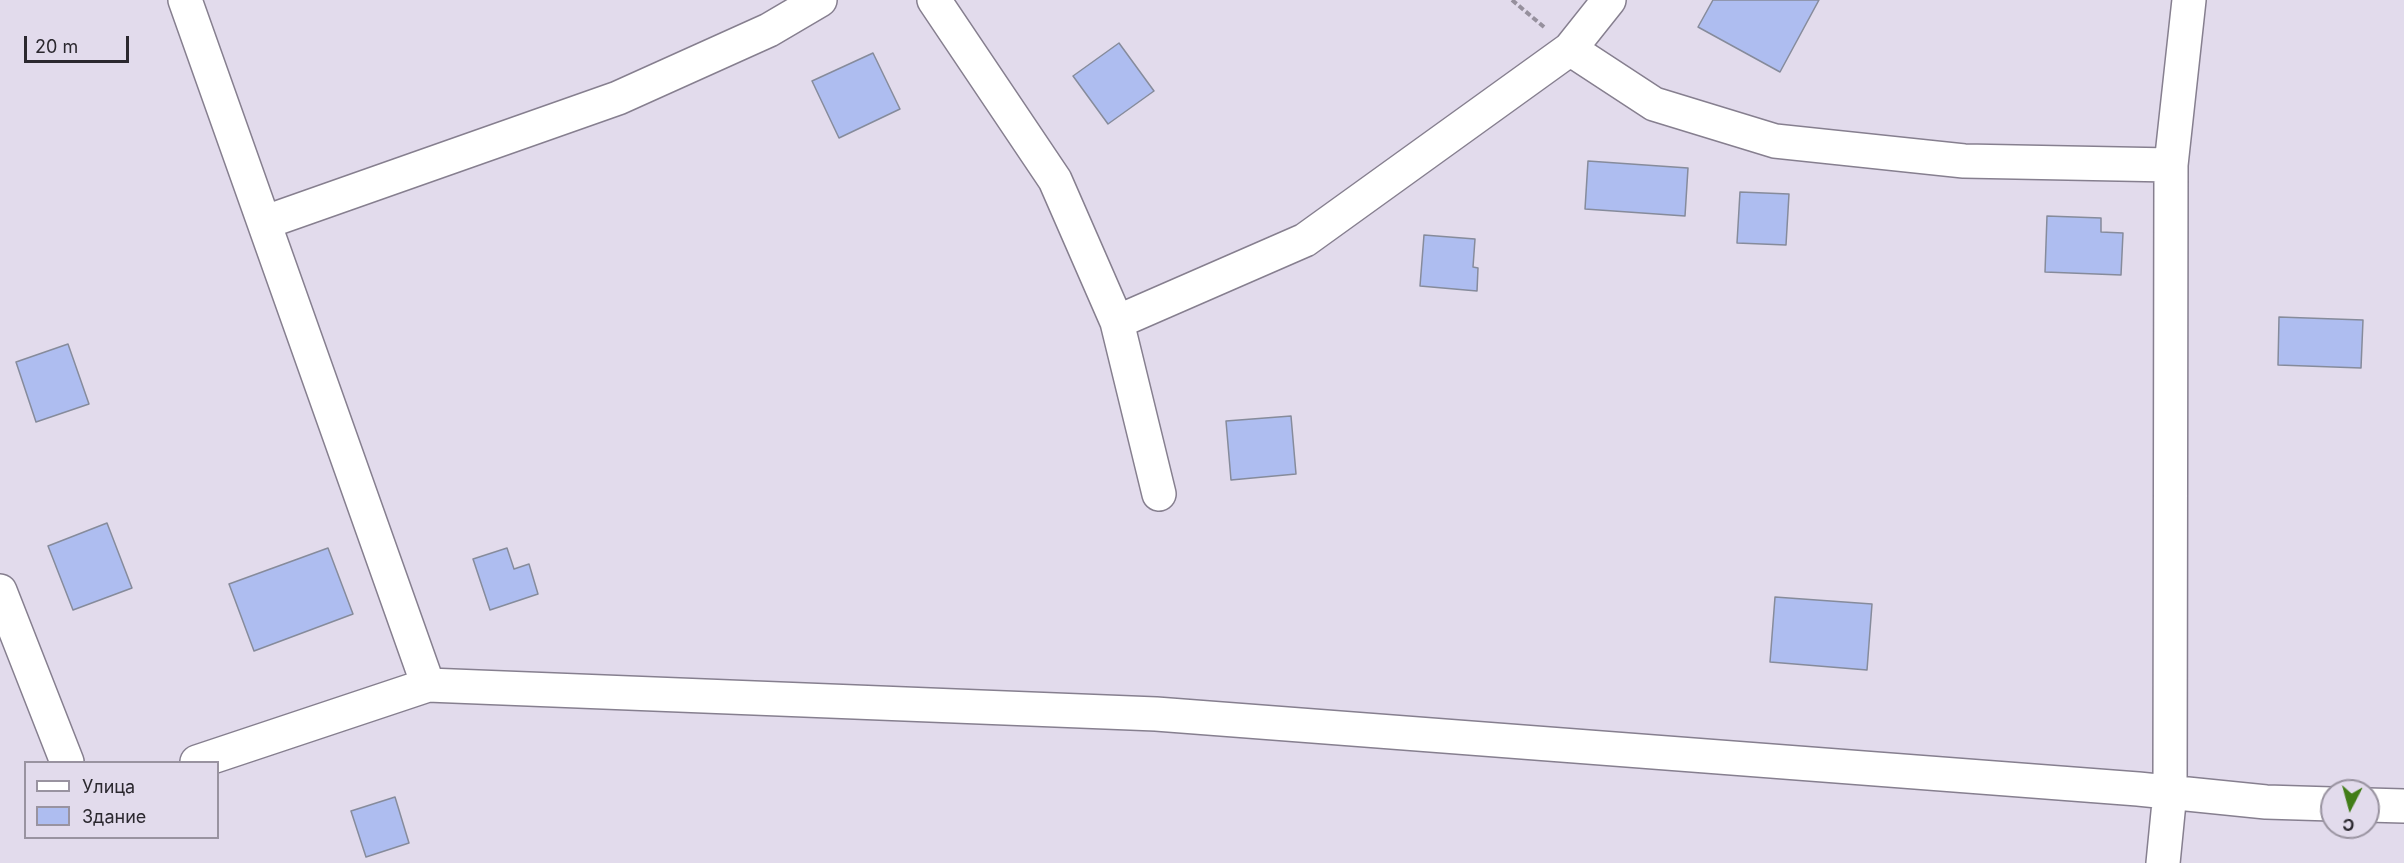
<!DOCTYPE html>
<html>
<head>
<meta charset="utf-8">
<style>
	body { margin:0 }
	#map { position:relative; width:2404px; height:863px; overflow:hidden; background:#e2dbec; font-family:Inter,sans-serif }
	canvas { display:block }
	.legend { position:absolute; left:24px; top:761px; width:195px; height:78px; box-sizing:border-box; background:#e2dbec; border:2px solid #9993a0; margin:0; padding:8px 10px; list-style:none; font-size:18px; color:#2b282f }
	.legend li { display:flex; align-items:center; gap:12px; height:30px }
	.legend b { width:30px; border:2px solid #9993a0 }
	.north { position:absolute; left:2320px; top:779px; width:60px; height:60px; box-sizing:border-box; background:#e2dbec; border:2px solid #9993a0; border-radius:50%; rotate:186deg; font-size:16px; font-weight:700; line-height:24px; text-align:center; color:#2b282f }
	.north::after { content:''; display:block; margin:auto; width:21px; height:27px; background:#427d18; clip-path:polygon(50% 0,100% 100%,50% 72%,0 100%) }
	.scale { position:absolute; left:24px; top:36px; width:105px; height:27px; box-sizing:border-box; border:3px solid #2b282f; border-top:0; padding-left:8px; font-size:18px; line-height:21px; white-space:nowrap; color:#2b282f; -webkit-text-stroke:4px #e2dbec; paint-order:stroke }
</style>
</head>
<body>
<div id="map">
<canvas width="2404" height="863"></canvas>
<ul class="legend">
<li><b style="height:8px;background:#fff"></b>Улица</li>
<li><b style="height:16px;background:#aebdf0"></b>Здание</li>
</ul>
<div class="north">С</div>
<div class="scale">20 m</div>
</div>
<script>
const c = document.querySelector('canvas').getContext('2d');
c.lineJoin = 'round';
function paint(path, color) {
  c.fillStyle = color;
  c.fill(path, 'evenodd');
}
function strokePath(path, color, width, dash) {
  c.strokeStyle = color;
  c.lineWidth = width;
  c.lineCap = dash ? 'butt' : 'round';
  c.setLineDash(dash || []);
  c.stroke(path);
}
const building = new Path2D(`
	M 1713,0 L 1819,0 L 1780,72 L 1698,27 Z
	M 1119,43 L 1154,91 L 1108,124 L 1073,76 Z
	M 873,53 L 900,109 L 839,138 L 812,81 Z
	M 1588,161 L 1688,168 L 1685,216 L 1585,209 Z
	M 1740,192 L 1789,194 L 1786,245 L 1737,243 Z
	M 2047,216 L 2101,218 L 2101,232 L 2123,233 L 2121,275 L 2045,272 Z
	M 1424,235 L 1475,239 L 1473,267 L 1478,268 L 1477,291 L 1420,286 Z
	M 2279,317 L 2363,320 L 2361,368 L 2278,365 Z
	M 68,344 L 89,404 L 36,422 L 16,362 Z
	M 1291,416 L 1296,474 L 1231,480 L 1226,421 Z
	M 107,523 L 132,588 L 73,610 L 48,546 Z
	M 328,548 L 353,614 L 254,651 L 229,584 Z
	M 507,548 L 514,569 L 529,564 L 538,594 L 490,610 L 473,559 Z
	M 1775,597 L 1872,604 L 1867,670 L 1770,662 Z
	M 395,797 L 409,843 L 366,857 L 351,811 Z`);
paint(building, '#aebdf0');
strokePath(building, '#868b9b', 1.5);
const minor = new Path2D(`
	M 185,0 L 428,685 L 1156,714 L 2138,789 L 2266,802 L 2332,804
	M 934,0 L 1055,180 L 1117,322 L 1159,494
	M 1570,49 L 1654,104 L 1775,141 L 1964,161 L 2171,165
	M 266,222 L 618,98 L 769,30 L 820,0
	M 1117,322 L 1305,240 L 1570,49 L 1609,0
	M 0,591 L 67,762
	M 197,762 L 428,685
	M 2368,805 L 2404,806
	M 2163,863 L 2170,792 L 2171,165 L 2189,0`);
strokePath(minor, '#867f8f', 36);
strokePath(new Path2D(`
	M 1512,0 L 1544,27`), '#96909d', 4, [6, 3]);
strokePath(minor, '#fff', 33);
</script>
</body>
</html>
